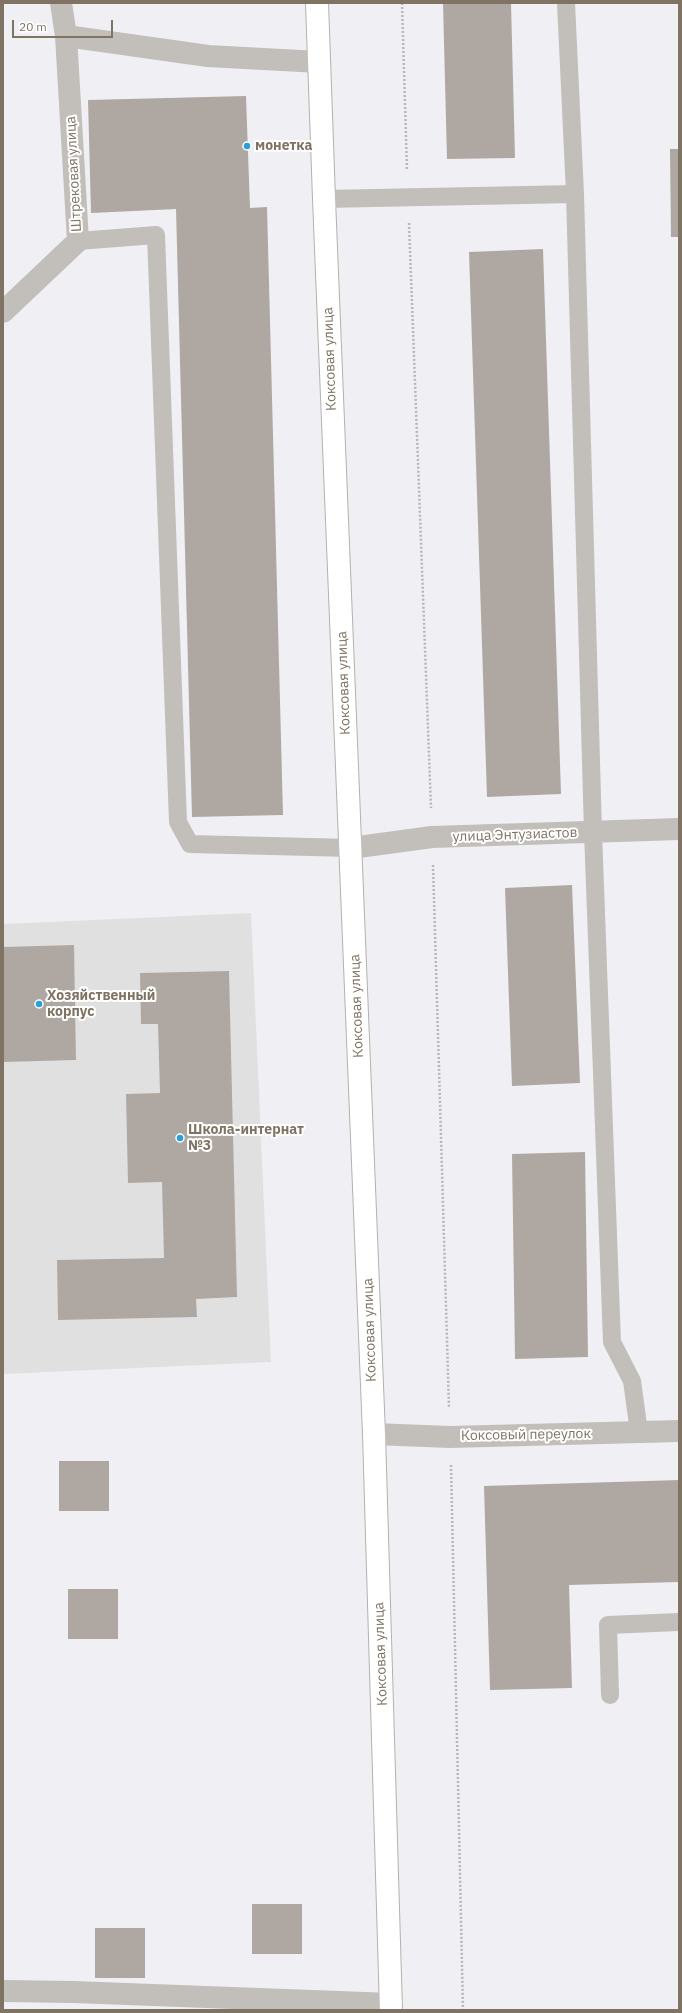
<!DOCTYPE html>
<html>
<head>
<meta charset="utf-8">
<style>
	body { margin:0 }
	#map { position:relative; width:682px; height:2013px; overflow:hidden; background:#f0f0f4; font-family:"IBM Plex Sans",sans-serif }
	canvas { display:block }
	.frame { position:absolute; inset:0; border:4px solid #7f7364; pointer-events:none }
	.scale { position:absolute; left:12px; top:20px; width:101px; height:18px; box-sizing:border-box; border:2px solid #7f7364; border-top:0; padding-left:5px; font-size:12px; line-height:14px; white-space:nowrap; color:#7f7364; -webkit-text-stroke:3px #fff; paint-order:stroke }
</style>
</head>
<body>
<div id="map">
<canvas width="682" height="2013"></canvas>
<div class="frame"></div>
<div class="scale">20 m</div>
</div>
<script>
const c = document.querySelector('canvas').getContext('2d');
c.lineJoin = 'round';
function paint(path, color) {
  c.fillStyle = color;
  c.fill(path, 'evenodd');
}
function strokePath(path, color, width, dash) {
  c.strokeStyle = color;
  c.lineWidth = width;
  c.lineCap = dash ? 'butt' : 'round';
  c.setLineDash(dash || []);
  c.stroke(path);
}
function drawText(font, color, halo, rows, align = 'center') {
  c.font = font + ' "IBM Plex Sans",sans-serif';
  c.lineWidth = 4;
  c.setLineDash([]);
  c.textBaseline = 'middle';
  c.strokeStyle = halo;
  c.fillStyle = color;
  for (const [text, x, y, turn = 0] of rows) {
    c.save();
    c.translate(x, y);
    c.rotate((+turn || 0) * Math.PI / 180);
    c.textAlign = isNaN(turn) ? turn : align;
    if (halo) c.strokeText(text, 0, 0);
    c.fillText(text, 0, 0);
    c.restore();
  }
}
paint(new Path2D(`
	M 251,913 L 271,1362 L 3,1374 L 3,924 Z`), '#e1e0e1');
paint(new Path2D(`
	M 443,3 L 511,3 L 515,158 L 447,159 Z
	M 246,96 L 250,208 L 267,207 L 283,815 L 192,817 L 176,209 L 91,213 L 88,100 Z
	M 670,149 L 679,149 L 679,237 L 671,237 Z
	M 543,249 L 561,794 L 487,797 L 469,252 Z
	M 572,885 L 580,1083 L 512,1086 L 505,888 Z
	M 74,945 L 76,1060 L 3,1062 L 3,947 Z
	M 229,971 L 237,1297 L 196,1299 L 197,1317 L 58,1320 L 57,1260 L 164,1258 L 162,1182 L 128,1183 L 126,1094 L 160,1093 L 158,1024 L 141,1024 L 140,973 Z
	M 585,1152 L 588,1357 L 515,1359 L 512,1154 Z
	M 59,1461 L 109,1461 L 109,1511 L 59,1511 Z
	M 679,1480 L 679,1582 L 569,1585 L 572,1688 L 490,1690 L 484,1486 Z
	M 68,1589 L 118,1589 L 118,1639 L 68,1639 Z
	M 252,1904 L 302,1904 L 302,1954 L 252,1954 Z
	M 95,1928 L 145,1928 L 145,1978 L 95,1978 Z`), '#afa8a2');
const secondary = new Path2D(`
	M 317,3 L 324,199 L 374,1434 L 391,2010`);
strokePath(secondary, '#b5b0ab', 24);
strokePath(new Path2D(`
	M 402,3 L 407,170
	M 409,223 L 431,808
	M 433,865 L 449,1408
	M 451,1465 L 463,2010`), '#b9b6b3', 2.5, [2, 2]);
strokePath(new Path2D(`
	M 566,3 L 575,194 L 593,832 L 612,1342 L 632,1381 L 639,1432
	M 324,199 L 575,194
	M 78,241 L 156,235 L 178,822 L 190,844 L 351,848
	M 610,1695 L 608,1625 L 679,1622`), '#c2bfba', 18);
strokePath(new Path2D(`
	M 66,36 L 208,56 L 319,62
	M 3,312 L 78,241 L 66,36 L 61,3
	M 351,848 L 432,837 L 679,829
	M 374,1434 L 450,1437 L 679,1431
	M 3,1991 L 74,1992 L 391,2004`), '#c2bfba', 22);
strokePath(secondary, '#fff', 22);
for (const [x, y, r, color] of [
	[247,146,4,"#299fda"],
	[39,1004,4,"#299fda"],
	[180,1138,4,"#299fda"]
]) {
  const dot = new Path2D();
  dot.arc(x, y, r, 0, 2 * Math.PI);
  c.fillStyle = color;
  c.fill(dot);
  strokePath(dot, '#fff', 1.5);
}
drawText('bold 14px', '#7f7364', '#fff', [
	["монетка",255,146],
	["Хозяйственный",47,996],
	["корпус",47,1012],
	["Школа-интернат",188,1130],
	["№3",188,1146]
], 'left');
drawText('14px', '#7f7364', '#fff', [
	["Штрековая улица",74,174,-93],
	["Коксовая улица",330,359,-92],
	["Коксовая улица",344,683,-92],
	["улица Энтузиастов",515,835,-2],
	["Коксовая улица",357,1006,-92],
	["Коксовая улица",370,1330,-92],
	["Коксовый переулок",526,1435,-1],
	["Коксовая улица",381,1654,-92]
]);
</script>
</body>
</html>
